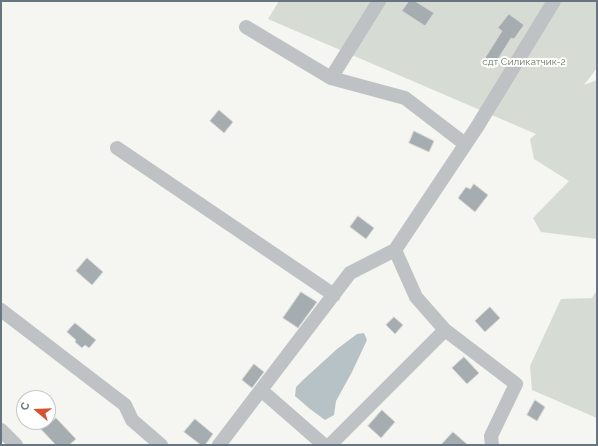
<!DOCTYPE html>
<html>
<head>
<meta charset="utf-8">
<style>
	body { margin:0 }
	#map { position:relative; width:598px; height:446px; overflow:hidden; background:#f5f5f1; font-family:Raleway,sans-serif }
	canvas { display:block }
	.frame { position:absolute; inset:0; border:2px solid #667580; pointer-events:none }
	.north { position:absolute; left:16px; top:390px; width:40px; height:40px; box-sizing:border-box; background:#fff; border:1px solid #c2c8cc; border-radius:50%; rotate:289deg; font-size:11px; font-weight:700; line-height:16px; text-align:center; color:#667580 }
	.north::after { content:''; display:block; margin:auto; width:14px; height:18px; background:#d55131; clip-path:polygon(50% 0,100% 100%,50% 72%,0 100%) }
</style>
</head>
<body>
<div id="map">
<canvas width="598" height="446"></canvas>
<div class="frame"></div>
<div class="north">С</div>
</div>
<script>
const c = document.querySelector('canvas').getContext('2d');
c.lineJoin = 'round';
function paint(path, color) {
  c.fillStyle = color;
  c.fill(path, 'evenodd');
}
function strokePath(path, color, width, dash) {
  c.strokeStyle = color;
  c.lineWidth = width;
  c.lineCap = dash ? 'butt' : 'round';
  c.setLineDash(dash || []);
  c.stroke(path);
}
function drawText(font, color, halo, rows, align = 'center') {
  c.font = font + ' Raleway,sans-serif';
  c.lineWidth = 4;
  c.setLineDash([]);
  c.textBaseline = 'middle';
  c.strokeStyle = halo;
  c.fillStyle = color;
  for (const [text, x, y, turn = 0] of rows) {
    c.save();
    c.translate(x, y);
    c.rotate((+turn || 0) * Math.PI / 180);
    c.textAlign = isNaN(turn) ? turn : align;
    if (halo) c.strokeText(text, 0, 0);
    c.fillText(text, 0, 0);
    c.restore();
  }
}
paint(new Path2D(`
	M 279,1 L 597,1 L 597,68 L 584,85 L 597,80 L 597,239 L 541,232 L 533,218 L 569,181 L 534,159 L 530,139 L 536,134 L 268,19 Z
	M 597,290 L 597,418 L 532,390 L 530,366 L 561,299 L 592,298 Z`), '#d6dbd3');
paint(new Path2D(`
	M 364,333 L 367,340 L 352,372 L 336,401 L 334,415 L 325,420 L 310,409 L 295,396 L 296,387 L 303,380 L 337,349 L 357,334 Z`), '#b7c2c6');
const building = new Path2D(`
	M 409,1 L 415,1 L 434,13 L 425,26 L 402,11 Z
	M 509,14 L 524,25 L 514,39 L 511,38 L 495,64 L 485,58 L 502,31 L 498,28 Z
	M 219,110 L 233,122 L 224,133 L 210,121 Z
	M 414,131 L 434,141 L 429,152 L 409,143 Z
	M 474,184 L 488,195 L 475,212 L 458,198 L 466,187 L 470,189 Z
	M 358,216 L 374,228 L 366,239 L 350,227 Z
	M 87,258 L 103,272 L 92,285 L 76,271 Z
	M 301,292 L 317,302 L 298,328 L 283,318 Z
	M 490,307 L 500,318 L 485,332 L 475,321 Z
	M 394,317 L 403,325 L 395,334 L 386,325 Z
	M 75,323 L 96,340 L 89,348 L 85,345 L 82,348 L 75,342 L 76,340 L 67,332 Z
	M 464,357 L 479,373 L 467,384 L 452,368 Z
	M 254,364 L 264,372 L 252,388 L 242,380 Z
	M 535,400 L 545,407 L 537,421 L 527,415 Z
	M 382,410 L 395,422 L 381,438 L 368,426 Z
	M 56,418 L 76,439 L 69,445 L 56,445 L 34,422 L 51,422 Z
	M 195,419 L 213,434 L 205,445 L 201,445 L 184,432 Z
	M 453,432 L 468,445 L 441,445 Z`);
paint(building, '#a5adb1');
strokePath(building, '#d6d6d4', 1);
strokePath(new Path2D(`
	M 246,27 L 331,78 L 405,98 L 465,144
	M 331,78 L 379,1
	M 117,148 L 334,295
	M 1,310 L 125,405 L 132,420 L 161,445
	M 445,330 L 516,384 L 491,436 L 492,445
	M 261,390 L 324,445
	M 1,430 L 16,445
	M 219,445 L 350,273 L 395,250 L 477,127 L 554,1
	M 330,445 L 445,330 L 416,297 L 395,250`), '#bec2c5', 14);
drawText('10px', '#697864', '#fff', [
	["сдт Силикатчик-2",524,62]
]);
</script>
</body>
</html>
